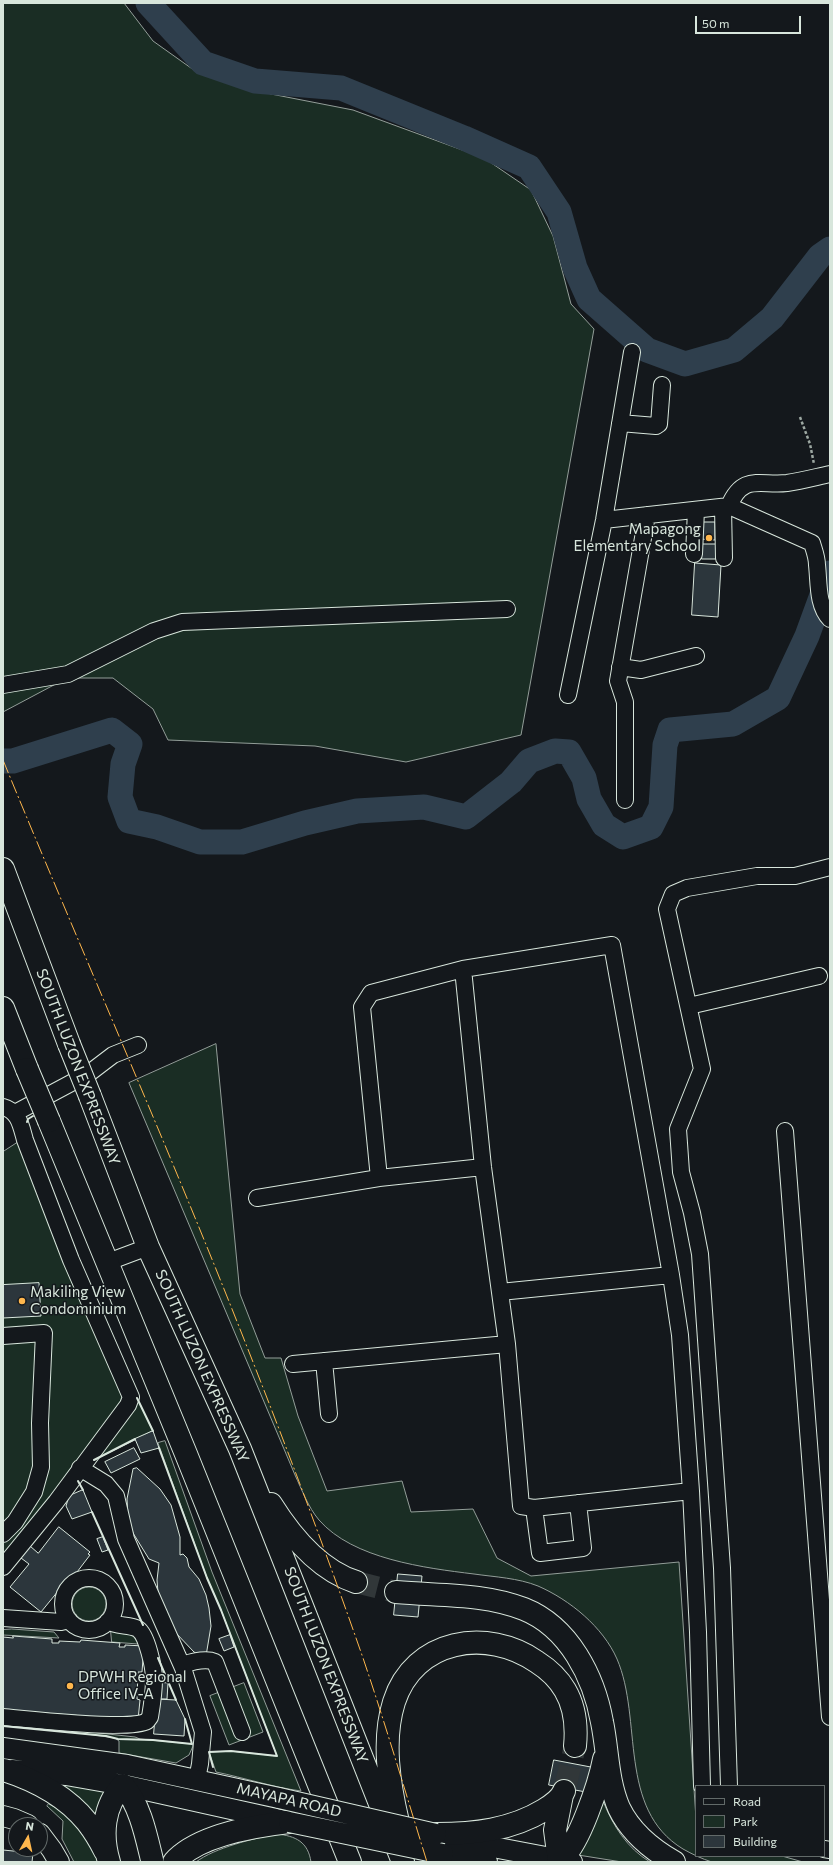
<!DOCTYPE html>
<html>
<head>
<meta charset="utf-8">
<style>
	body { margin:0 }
	#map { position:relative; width:833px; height:1865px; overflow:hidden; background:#14181c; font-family:Commissioner,sans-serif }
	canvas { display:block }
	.frame { position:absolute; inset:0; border:4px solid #d8e6dc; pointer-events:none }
	.legend { position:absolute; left:695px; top:1785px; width:130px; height:72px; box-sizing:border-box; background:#14181c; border:1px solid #626a69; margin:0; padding:5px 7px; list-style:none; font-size:12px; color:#d8e6dc }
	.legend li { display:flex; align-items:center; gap:8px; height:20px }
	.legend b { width:20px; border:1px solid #626a69 }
	.north { position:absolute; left:8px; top:1817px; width:40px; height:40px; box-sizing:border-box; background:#14181c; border:1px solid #626a69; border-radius:50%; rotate:9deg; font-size:11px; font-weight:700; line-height:16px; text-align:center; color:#d8e6dc }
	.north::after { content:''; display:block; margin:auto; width:14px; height:18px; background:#ffb74d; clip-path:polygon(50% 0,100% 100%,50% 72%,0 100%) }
	.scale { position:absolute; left:695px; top:16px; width:106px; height:18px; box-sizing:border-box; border:2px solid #d8e6dc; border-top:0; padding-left:5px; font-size:12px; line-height:14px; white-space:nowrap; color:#d8e6dc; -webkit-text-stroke:3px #14181c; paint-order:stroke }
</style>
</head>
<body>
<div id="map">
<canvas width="833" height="1865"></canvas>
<div class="frame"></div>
<ul class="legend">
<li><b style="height:5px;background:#14181c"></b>Road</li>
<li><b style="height:11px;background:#1a2d24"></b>Park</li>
<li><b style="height:11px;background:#2c363c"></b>Building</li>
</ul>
<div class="north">N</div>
<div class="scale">50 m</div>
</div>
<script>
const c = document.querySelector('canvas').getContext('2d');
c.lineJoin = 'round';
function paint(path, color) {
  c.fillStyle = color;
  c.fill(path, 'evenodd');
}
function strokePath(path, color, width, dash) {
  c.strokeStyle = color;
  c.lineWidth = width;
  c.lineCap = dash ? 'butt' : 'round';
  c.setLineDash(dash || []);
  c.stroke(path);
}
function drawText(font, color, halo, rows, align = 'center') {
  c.font = font + ' Commissioner,sans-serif';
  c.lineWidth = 3;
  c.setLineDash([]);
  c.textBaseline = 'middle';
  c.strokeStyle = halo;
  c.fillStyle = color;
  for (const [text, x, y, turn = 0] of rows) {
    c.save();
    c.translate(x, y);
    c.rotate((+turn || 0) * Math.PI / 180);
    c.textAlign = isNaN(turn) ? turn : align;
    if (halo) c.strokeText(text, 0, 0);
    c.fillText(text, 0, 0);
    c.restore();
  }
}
const green = new Path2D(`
	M 3,3 L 124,3 L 153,41 L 198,73 L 271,94 L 353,110 L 484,158 L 531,190 L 553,236 L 571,304 L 594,329 L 521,735 L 406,762 L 315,746 L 168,740 L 153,709 L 113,678 L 67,678 L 3,712 Z
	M 216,1044 L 240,1294 L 265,1358 L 281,1358 L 298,1416 L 327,1491 L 402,1481 L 411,1512 L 473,1509 L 497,1558 L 531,1576 L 679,1562 L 696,1819 L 696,1856 L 782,1856 L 803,1862 C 783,1862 762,1862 741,1862 C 732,1862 721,1864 712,1862 C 702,1859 692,1854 683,1849 C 617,1809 643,1719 617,1659 C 603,1627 570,1600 538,1586 C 518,1578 495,1577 474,1574 C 425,1568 353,1559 319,1520 C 308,1507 302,1490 295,1475 L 129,1083 Z
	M 20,1141 L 55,1241 L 125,1400 L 3,1561 L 3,1152 Z
	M 134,1392 L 153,1431 L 90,1462 Z
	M 165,1441 L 212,1572 L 301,1791 C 272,1787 245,1778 216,1772 L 209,1752 L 231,1751 L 277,1756 L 221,1610 L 207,1578 L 158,1443 Z
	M72 1604a17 17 0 1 1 34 0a17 17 0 1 1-34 0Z
	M 12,1629 L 54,1632 L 59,1638 L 3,1635 L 3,1630 Z
	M 111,1631 C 124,1632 132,1630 138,1644 L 112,1642 Z
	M 244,1683 L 263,1732 L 229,1745 L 210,1696 Z
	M 72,1730 L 135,1737 L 140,1739 L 192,1744 L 193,1746 L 189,1755 L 176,1763 L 119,1753 L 119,1741 L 115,1738 L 72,1732 Z
	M 54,1779 L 106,1788 L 95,1818 Z
	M 603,1801 C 613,1826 627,1848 650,1862 L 622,1862 L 578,1855 Z
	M 49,1804 L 73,1817 L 100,1862 L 74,1862 L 62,1839 L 63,1821 L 47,1806 Z
	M 277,1834 C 296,1836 308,1842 311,1862 L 196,1862 C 214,1848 255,1838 277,1834 Z`);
paint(green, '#1a2d24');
strokePath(green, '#939e99', 1);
strokePath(new Path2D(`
	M 148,3 L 203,63 L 255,81 L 341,88 L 464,138 L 529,167 L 559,212 L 575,268 L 589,299 L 647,350 L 685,364 L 734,350 L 772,318 L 820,256 L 830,249
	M 3,761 L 13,761 L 112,730 L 130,744 L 123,764 L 120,797 L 129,821 L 157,827 L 200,842 L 242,842 L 305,823 L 357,811 L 424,807 L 466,817 L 511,782 L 529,761 L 555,751 L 569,752 L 584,778 L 589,799 L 604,825 L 623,837 L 651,827 L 661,807 L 665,745 L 670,730 L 733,724 L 778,698 L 807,636 L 830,573`), '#2f3f4d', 25);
const building = new Path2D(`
	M 701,522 L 715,522 L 715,540 L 701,539 Z
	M 701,544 L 716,544 L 716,559 L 702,559 Z
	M 695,563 L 721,565 L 718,617 L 692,615 Z
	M 39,1283 L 41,1316 L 3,1318 L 3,1285 Z
	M 153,1431 L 159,1448 L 141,1453 L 135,1439 Z
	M 134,1448 L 140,1459 L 111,1473 L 105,1462 Z
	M 137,1468 L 160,1489 L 171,1505 L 180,1537 L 180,1555 L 183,1554 L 187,1558 L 189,1567 L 199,1579 L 206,1595 L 209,1608 L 211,1626 L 206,1656 L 199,1655 L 194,1652 L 174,1631 L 158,1593 L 157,1580 L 159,1563 L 149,1559 L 133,1533 L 128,1517 L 127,1499 L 133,1469 Z
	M 83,1490 L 92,1512 L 72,1519 L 66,1506 L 69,1496 Z
	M 59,1527 L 90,1552 L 88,1554 L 90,1555 L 74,1576 L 72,1574 L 41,1612 L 10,1587 L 29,1564 L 21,1558 L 30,1546 L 38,1553 Z
	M 103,1537 L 108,1550 L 102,1552 L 97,1539 Z
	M 398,1574 L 422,1576 L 418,1617 L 394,1615 Z
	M 230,1635 L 234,1647 L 224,1651 L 219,1639 Z
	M 13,1636 L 52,1639 L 52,1643 L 59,1643 L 59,1641 L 80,1642 L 81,1640 L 120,1643 L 119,1647 L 125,1647 L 125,1645 L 144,1646 L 142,1672 L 138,1672 L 137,1699 L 140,1700 L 138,1720 L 3,1710 L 3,1637 L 13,1638 Z
	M 158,1682 L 168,1683 L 167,1699 L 157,1699 Z
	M 157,1699 L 176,1700 L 185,1719 L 184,1736 L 154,1734 Z
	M 554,1760 L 596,1768 L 591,1793 L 549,1785 Z
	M 3,1850 L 33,1853 L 32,1862 L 3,1862 Z`);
paint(building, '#2c363c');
strokePath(building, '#d8e6dc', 1);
strokePath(new Path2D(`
	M 356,1582 L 396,1592
	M 565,1788 L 575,1746`), '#313739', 22, [22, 11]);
const minor = new Path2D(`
	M 620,423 L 656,426 L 659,424 L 662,385
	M 729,506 C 743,473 760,486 787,483 C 801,481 816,477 830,474
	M 723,507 L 724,558
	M 604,520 L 729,506 L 812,543 C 814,550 817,557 817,565 C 819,582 817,606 830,619
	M 694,554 L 696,510
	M 620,667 L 641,670 L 696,656
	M 3,685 L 68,674 L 154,631 L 182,622 L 507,609
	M 568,695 L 604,520 L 632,352
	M 625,800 L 625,702 L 618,681 L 647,515
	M 463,969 L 483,1167 L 507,1344 L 521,1506 L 534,1508 L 691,1491
	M 689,1006 L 819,976
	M 3,1107 C 19,1111 21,1126 25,1140 L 71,1260 L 131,1397 L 128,1405 L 56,1502 L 3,1567
	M 15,1113 L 88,1074 L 113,1055 L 138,1045
	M 785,1131 L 830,1717
	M 379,1178 L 362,1007 L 371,993 L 463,969 L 612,945 L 671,1275
	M 257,1198 L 379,1178 L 483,1167
	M 108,1262 L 148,1247
	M 500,1292 L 671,1275 L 680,1335 L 691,1491 L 698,1632 L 702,1786
	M 3,1336 L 44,1333 L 40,1423 L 41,1467 L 34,1492 L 15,1522 L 3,1534
	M 324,1361 L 329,1414
	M 293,1364 L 507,1344
	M 80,1468 L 106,1484 L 116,1496 L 126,1539 L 183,1668 L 203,1732 L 200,1764 L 197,1779
	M 534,1508 L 540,1553 L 583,1548 L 578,1503
	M63 1604a26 26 0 1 1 52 0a26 26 0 1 1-52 0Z
	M 3,1618 L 61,1622 L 69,1620
	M 182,1665 C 191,1662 206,1658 215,1662 L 242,1732
	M 3,1717 C 27,1719 131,1731 147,1721 L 150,1717 C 152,1705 154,1692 154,1679 C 154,1668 147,1635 138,1629 C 129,1624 117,1627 108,1621
	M 729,1786 L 722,1568 L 700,1254 L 692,1213 L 681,1172 L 678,1129 L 702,1069 L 667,909 L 673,894 L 687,888 L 757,876 L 795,876 L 830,867
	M 824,1849 L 830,1850`);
const major = new Path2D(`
	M 3,1748 L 127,1765 L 279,1798
	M 12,1770 L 66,1775 L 123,1785 L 285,1821
	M 3,1816 L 14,1819 L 28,1825
	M 40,1834 L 52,1850 L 59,1862
	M 445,1836 L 472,1843 L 572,1862
	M 443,1854 L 487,1862`);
const highway = new Path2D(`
	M 3,869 L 69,1044
	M 3,1008 L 27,1069
	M 90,1096 L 148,1247 L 240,1449 L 403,1862
	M 49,1121 L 186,1454 L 350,1862
	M 271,1504 C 291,1536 319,1570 356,1582
	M 396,1592 C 439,1596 483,1593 524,1609 C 569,1627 594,1677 602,1722 C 608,1751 607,1780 619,1808 C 631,1833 651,1849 674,1862
	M 4,1770 C 35,1780 67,1797 87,1822 C 94,1831 100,1841 105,1851
	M 562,1795 L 555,1830 L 559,1860 C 578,1850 600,1780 604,1759
	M 398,1822 C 389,1784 382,1740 394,1702 C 414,1639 487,1627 537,1662 C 548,1669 558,1678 565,1690 C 575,1707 577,1726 575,1746
	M 436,1834 C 474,1834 511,1830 544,1810 C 552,1805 561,1799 564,1791
	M 109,1862 C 101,1835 103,1806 123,1785 C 140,1805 146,1835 152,1860
	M 174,1862 C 198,1835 254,1826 289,1822`);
strokePath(minor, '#d8e6dc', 18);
strokePath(major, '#d8e6dc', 22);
strokePath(highway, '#d8e6dc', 24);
strokePath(new Path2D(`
	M 800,417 L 810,444 L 814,464`), '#9da8a2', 2.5, [3, 2]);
strokePath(minor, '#14181c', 16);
strokePath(major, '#14181c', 20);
strokePath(highway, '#14181c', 22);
const majorBridge = new Path2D(`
	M 279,1798 L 436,1834
	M 289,1822 L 443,1854`);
const highwayBridge = new Path2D(`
	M 69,1044 L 90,1096
	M 27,1069 L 49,1121`);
strokePath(majorBridge, '#d8e6dc', 22, []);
strokePath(highwayBridge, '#d8e6dc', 24, []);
strokePath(majorBridge, '#14181c', 20);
strokePath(highwayBridge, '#14181c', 22);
strokePath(new Path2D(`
	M 27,1122 L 28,1119 L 33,1116
	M 137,1398 L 153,1431
	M 159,1448 L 207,1578 L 221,1610 L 277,1756 L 231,1751 L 209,1752 L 213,1767
	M 94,1460 L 135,1439
	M 78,1481 L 83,1490
	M 92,1512 L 143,1625
	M 158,1658 L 176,1700
	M 3,1726 L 106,1736 L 118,1739 L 153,1740 L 192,1744 L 185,1719`), '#d8e6dc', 2);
strokePath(new Path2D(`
	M 3,760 C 79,945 160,1128 234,1314 C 279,1427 323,1543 363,1658 C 386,1726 406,1794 427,1862`), '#ffb74d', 1, [14, 3, 2, 3]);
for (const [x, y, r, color] of [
	[709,538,4,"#ffb74d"],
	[22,1301,4,"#ffb74d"],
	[70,1686,4,"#ffb74d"]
]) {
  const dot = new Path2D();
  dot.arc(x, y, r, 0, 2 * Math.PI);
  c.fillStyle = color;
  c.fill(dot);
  strokePath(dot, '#14181c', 1.5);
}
drawText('15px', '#d8e6dc', '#14181c', [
	["Mapagong",701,529,"right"],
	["Elementary School",701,546,"right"],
	["Makiling View",30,1292],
	["Condominium",30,1309],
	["DPWH Regional",78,1677],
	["Office IV-A",78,1694]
], 'left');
drawText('15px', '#d8e6dc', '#14181c', [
	["SOUTH LUZON EXPRESSWAY",78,1067,69],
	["SOUTH LUZON EXPRESSWAY",202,1366,66],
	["SOUTH LUZON EXPRESSWAY",326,1665,69],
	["MAYAPA ROAD",289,1800,13]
]);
</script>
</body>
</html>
